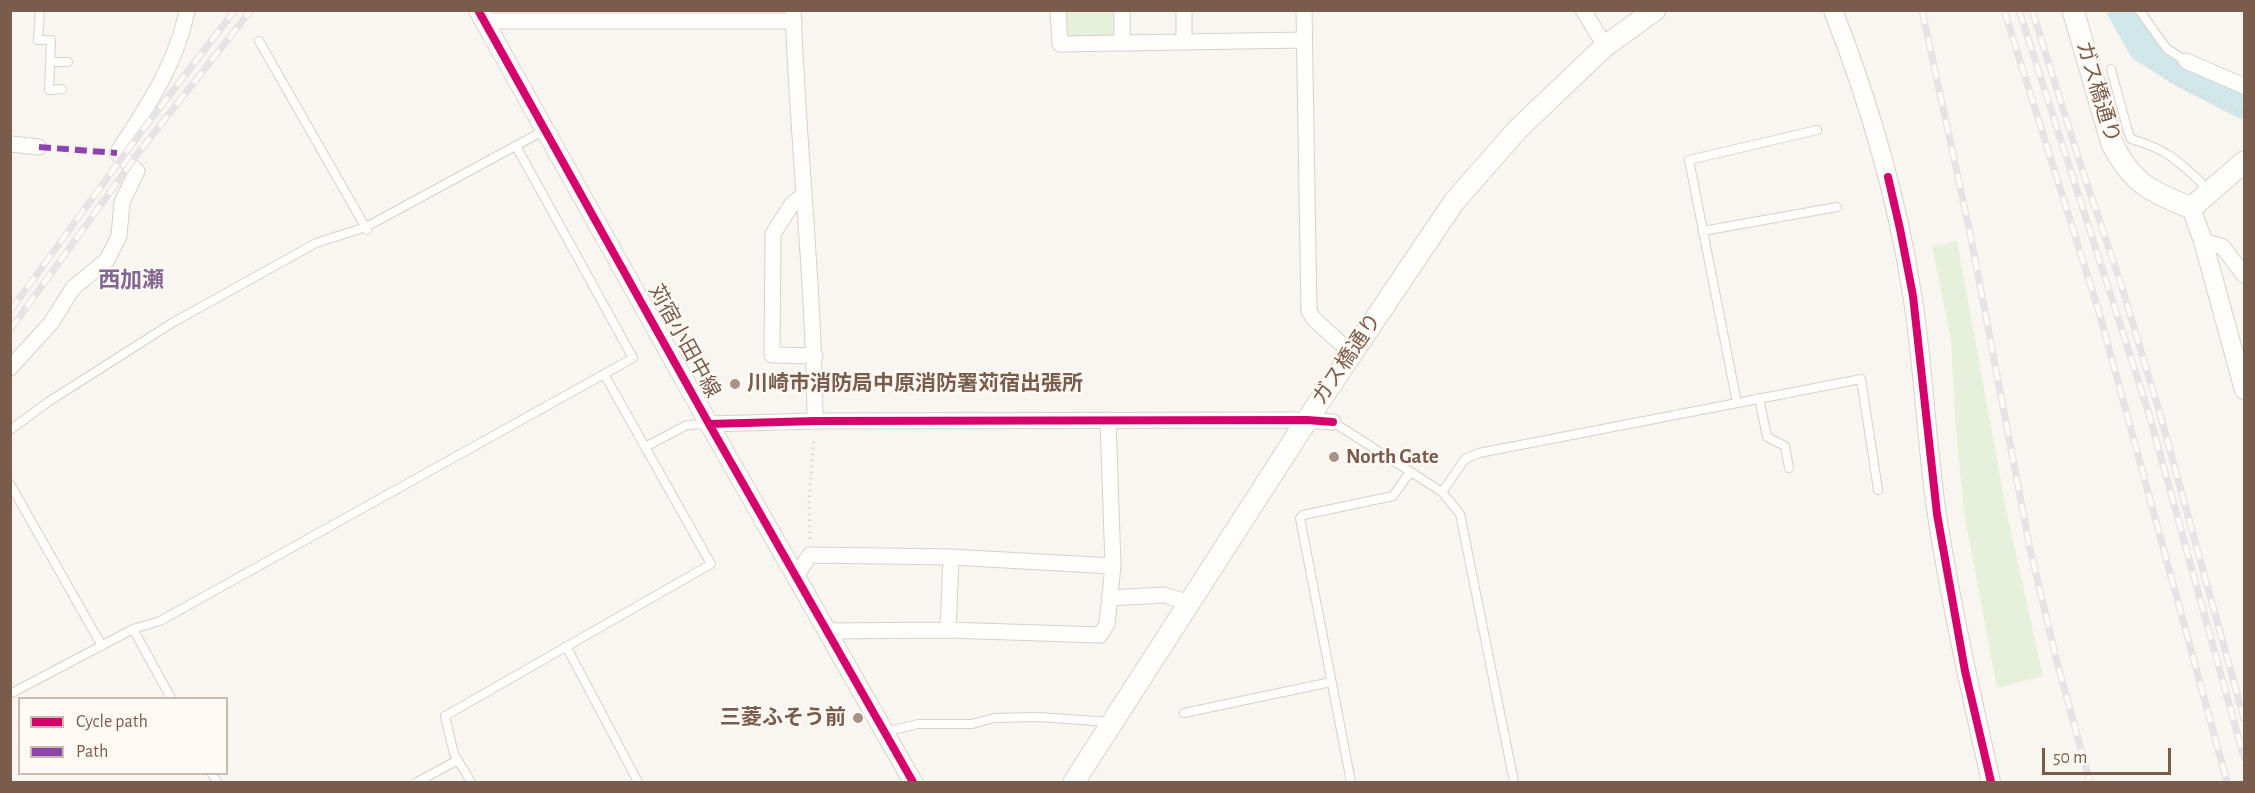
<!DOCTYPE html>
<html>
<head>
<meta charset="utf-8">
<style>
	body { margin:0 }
	#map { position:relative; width:2255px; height:793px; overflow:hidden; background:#f9f5f0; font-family:"Alegreya Sans",sans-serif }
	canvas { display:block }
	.frame { position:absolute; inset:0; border:12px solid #7a5c4d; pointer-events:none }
	.legend { position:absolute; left:18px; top:697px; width:210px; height:78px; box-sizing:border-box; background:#fffaf3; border:2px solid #cabbb1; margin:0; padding:8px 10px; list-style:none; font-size:18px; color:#7a5c4d }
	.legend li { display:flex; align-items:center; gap:12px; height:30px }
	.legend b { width:30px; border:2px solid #cabbb1 }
	.scale { position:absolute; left:2042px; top:748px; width:129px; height:27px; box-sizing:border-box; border:3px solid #7a5c4d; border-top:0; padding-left:8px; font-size:18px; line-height:21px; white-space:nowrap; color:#7a5c4d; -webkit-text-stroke:4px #fffaf3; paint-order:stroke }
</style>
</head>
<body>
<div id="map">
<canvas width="2255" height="793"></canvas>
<div class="frame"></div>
<ul class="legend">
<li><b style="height:8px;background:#d6006c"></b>Cycle path</li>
<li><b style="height:8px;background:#8e44ad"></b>Path</li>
</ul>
<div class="scale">50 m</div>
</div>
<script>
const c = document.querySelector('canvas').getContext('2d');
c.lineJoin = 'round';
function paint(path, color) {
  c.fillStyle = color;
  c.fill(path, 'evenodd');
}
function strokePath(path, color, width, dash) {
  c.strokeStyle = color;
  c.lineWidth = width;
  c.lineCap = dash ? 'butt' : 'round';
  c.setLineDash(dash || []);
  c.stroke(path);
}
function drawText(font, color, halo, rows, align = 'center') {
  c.font = font + ' "Alegreya Sans","Noto Sans JP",sans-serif';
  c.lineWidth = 4.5;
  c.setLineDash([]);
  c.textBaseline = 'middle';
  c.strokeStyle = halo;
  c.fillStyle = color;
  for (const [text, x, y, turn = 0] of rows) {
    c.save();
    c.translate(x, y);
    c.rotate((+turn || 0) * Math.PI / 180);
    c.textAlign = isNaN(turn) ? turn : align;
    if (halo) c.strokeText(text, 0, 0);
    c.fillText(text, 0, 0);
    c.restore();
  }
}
paint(new Path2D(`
	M 1065,11 L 1116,11 L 1117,33 L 1112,38 L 1070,39 L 1065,33 Z
	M 1957,241 L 2006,509 L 2043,676 L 1997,688 L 1964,512 L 1956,430 L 1951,340 L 1932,246 Z`), '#e7f0db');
strokePath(new Path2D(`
	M 2123,10 L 2144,47 L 2184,72 L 2244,103`), '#d0e8ea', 32);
const service = new Path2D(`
	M 40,10 L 38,40 L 51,40 L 49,90 L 62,89
	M 2139,10 L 2167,49 L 2186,61
	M 259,41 L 367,230
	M 50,62 L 68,62
	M 2111,69 L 2127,128 L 2131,139 C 2170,150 2180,163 2208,189
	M 1703,231 L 1837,207
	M 1759,398 L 1767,437 L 1785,446 L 1789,468
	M 1737,403 L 1689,160 L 1817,130
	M 1333,422 L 1442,492 L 1460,514 L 1514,782
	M 10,430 L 48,402 L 172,323 L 316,243 L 366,227 L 545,130
	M 645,447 L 687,425 L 708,424
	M 10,484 L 102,646
	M 1442,492 L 1465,459 L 1479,453 L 1861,379 L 1878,490
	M 133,629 L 171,698
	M 566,646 L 638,782
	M 10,694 L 133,629 L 160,621 L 633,358 L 516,146
	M 1184,713 L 1331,682
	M 885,732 L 918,724 L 972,724 L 994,718 L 1039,717 L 1109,722
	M 212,774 L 217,782
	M 417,782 L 458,760
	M 471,782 L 454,754 L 445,716 L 711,564 L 604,374
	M 1351,782 L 1300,518 L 1303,515 L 1393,496 L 1410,472`);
const minor = new Path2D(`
	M 793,10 C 798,147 814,284 815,421
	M 1058,10 L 1060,44 L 1304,40
	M 1122,10 L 1122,42
	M 1184,10 L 1184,41
	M 1304,10 L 1309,311 L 1314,319 L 1351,353
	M 1583,10 L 1605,46
	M 484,21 L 794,21
	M 2186,61 L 2244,86
	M 10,144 L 39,147
	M 804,195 L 792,204 L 773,234 L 772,355 L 815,356
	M 2203,241 L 2223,247 L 2244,275
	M 10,368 L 51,323 L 73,288 L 107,260 L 119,236 L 122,202 L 137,171 L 117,153 C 146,109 177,63 187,10
	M 1108,420 L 1113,566
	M 709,424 L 815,421 L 1307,420 L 1333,422
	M 796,576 L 810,555 L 951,557 L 1113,566 L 1107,624 L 1100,635 L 948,630 L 827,631
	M 1109,598 L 1164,595 L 1190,603
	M 948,630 L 951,557`);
const tertiary = new Path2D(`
	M 478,10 L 709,424 L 913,782
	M 1833,10 C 1869,102 1897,197 1912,294 C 1924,367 1926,442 1937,515 C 1951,605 1971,694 1991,782
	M 2191,208 L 2203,241 L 2244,390`);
const secondary = new Path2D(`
	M 2073,10 L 2112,144 C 2134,185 2149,190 2191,208 L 2244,162
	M 1074,782 L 1307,420 L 1454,202 L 1517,130 L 1605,46 L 1655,10`);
strokePath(service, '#d7d1cb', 10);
strokePath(minor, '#d7d1cb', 17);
strokePath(tertiary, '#d7d1cb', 20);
strokePath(secondary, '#d9d2cb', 23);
strokePath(new Path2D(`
	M 2152,65 L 2169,81 L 2244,113
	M 810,539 L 809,501 L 814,437`), '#dcd5d0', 3, [1.5, 4.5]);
strokePath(service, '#fefefd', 8);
strokePath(minor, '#fefefd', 15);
strokePath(tertiary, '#fefefd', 18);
strokePath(secondary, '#fefefd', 21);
const rail = new Path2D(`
	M 1922,10 L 1970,233 L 2030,549 L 2057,662 L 2090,782
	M 2004,10 L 2099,312 L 2227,782
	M 2019,10 L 2149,414 L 2244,758
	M 2032,10 L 2081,166 L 2121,284 L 2160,414 L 2244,719
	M 10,311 L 135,140 L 235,10
	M 10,330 L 139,152 L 251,10`);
strokePath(rail, '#e6e3e7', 7);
strokePath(rail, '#fffaf3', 4.5, [14]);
strokePath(new Path2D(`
	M 39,147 L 117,153`), '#8e44ad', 6, [12, 6]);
strokePath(new Path2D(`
	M 478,10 L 709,424 L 913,782
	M 1888,177 L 1900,229 L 1913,296 L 1937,514 L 1965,671 L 1991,782
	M 709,424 L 815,421 L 1307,420 L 1333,422`), '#d6006c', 8);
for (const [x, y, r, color] of [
	[735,384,6,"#a69286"],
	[1334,457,6,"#a69286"],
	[858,718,6,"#a69286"]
]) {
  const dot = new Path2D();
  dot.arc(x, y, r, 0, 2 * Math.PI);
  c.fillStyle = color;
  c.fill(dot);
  strokePath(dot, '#fffaf3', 2);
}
drawText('21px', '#7a5c4d', '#fffaf3', [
	["ガス橋通り",2098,92,73],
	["苅宿小田中線",684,341,61],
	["ガス橋通り",1347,359,-56]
]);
drawText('bold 21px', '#7a5c4d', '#fffaf3', [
	["川崎市消防局中原消防署苅宿出張所",747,384],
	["North Gate",1346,457],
	["三菱ふそう前",846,718,"right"]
], 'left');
drawText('bold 22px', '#846695', '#fffaf3', [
	["西加瀬",131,280]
]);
</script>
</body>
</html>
